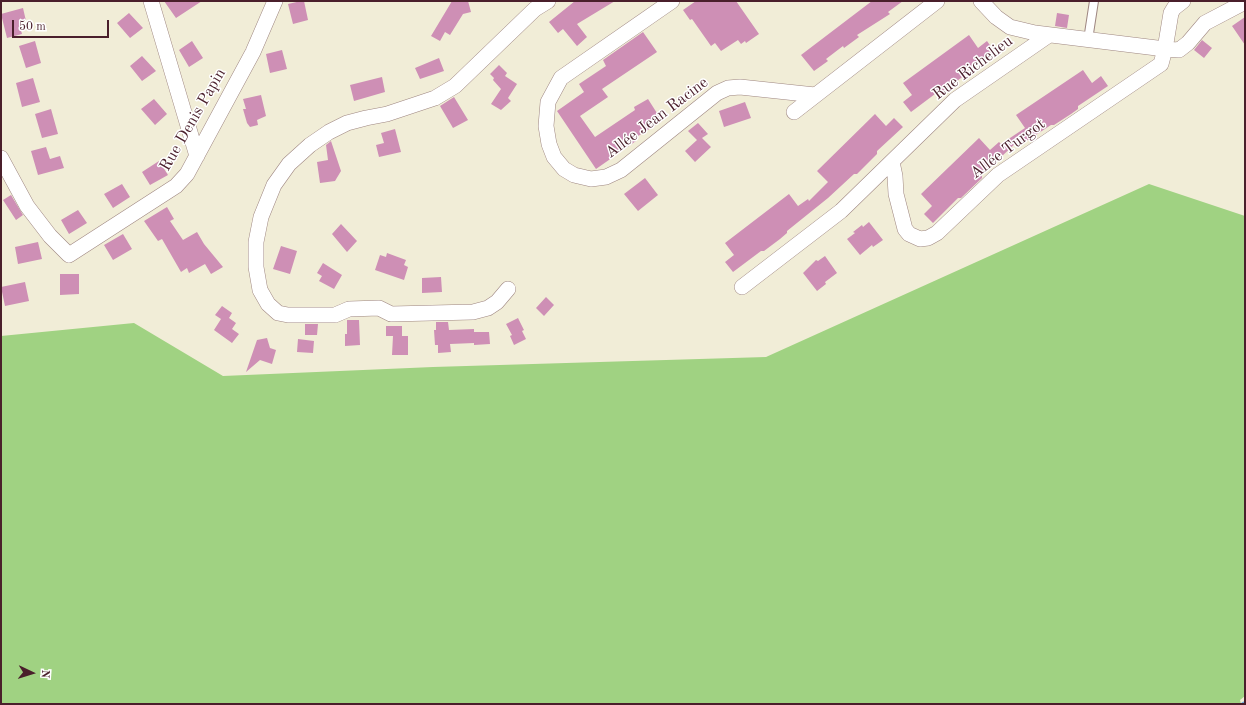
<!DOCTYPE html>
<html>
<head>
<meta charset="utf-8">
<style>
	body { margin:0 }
	#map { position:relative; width:1246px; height:705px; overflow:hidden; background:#f1edd7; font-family:"Old Standard TT",serif }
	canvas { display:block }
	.frame { position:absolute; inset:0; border:2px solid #4a1f2b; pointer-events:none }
	.north { position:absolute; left:12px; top:653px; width:40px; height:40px; -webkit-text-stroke:3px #fff; paint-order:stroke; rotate:94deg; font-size:11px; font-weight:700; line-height:16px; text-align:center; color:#4a1f2b }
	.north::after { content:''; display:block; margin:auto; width:14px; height:18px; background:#4a1f2b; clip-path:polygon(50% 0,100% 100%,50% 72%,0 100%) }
	.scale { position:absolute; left:12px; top:20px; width:97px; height:18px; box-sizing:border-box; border:2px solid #4a1f2b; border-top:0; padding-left:5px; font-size:12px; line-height:14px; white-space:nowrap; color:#4a1f2b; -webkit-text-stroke:3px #fff; paint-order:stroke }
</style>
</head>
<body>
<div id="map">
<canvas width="1246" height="705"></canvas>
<div class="frame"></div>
<div class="north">N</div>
<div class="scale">50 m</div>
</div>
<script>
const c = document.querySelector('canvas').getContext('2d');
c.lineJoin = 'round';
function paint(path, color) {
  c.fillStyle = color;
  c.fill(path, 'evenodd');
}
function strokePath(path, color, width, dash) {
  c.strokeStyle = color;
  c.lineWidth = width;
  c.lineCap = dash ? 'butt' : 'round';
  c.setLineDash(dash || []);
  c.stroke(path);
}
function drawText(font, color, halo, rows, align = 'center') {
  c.font = font + ' "Old Standard TT",serif';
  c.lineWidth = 3;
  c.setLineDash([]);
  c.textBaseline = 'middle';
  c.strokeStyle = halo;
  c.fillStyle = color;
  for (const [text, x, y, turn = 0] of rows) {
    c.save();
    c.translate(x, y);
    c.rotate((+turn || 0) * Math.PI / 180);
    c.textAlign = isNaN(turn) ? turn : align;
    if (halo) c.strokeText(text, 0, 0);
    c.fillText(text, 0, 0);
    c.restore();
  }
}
paint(new Path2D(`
	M 1149,184 L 1245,216 L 1245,696 L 1240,700 L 1241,704 L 1,704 L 1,336 L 134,323 L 223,376 L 433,367 L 766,357 Z`), '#a0d282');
strokePath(new Path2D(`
	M 1243,704 L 1245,703`), '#67a8db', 4);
paint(new Path2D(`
	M 164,1 L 202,1 L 176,18 Z
	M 301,1 L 304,1 L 308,20 L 293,24 L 288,4 Z
	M 452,1 L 468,1 L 471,12 L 463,14 L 450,35 L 445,32 L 440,41 L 431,36 Z
	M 575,1 L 615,1 L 577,24 L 587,37 L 577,46 L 563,29 L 558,33 L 549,22 Z
	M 696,1 L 736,1 L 759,34 L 746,43 L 745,41 L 741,44 L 738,40 L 721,51 L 715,43 L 711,46 L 692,19 L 690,20 L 683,10 Z
	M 872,1 L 903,1 L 888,12 L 890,14 L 857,35 L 859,37 L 844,48 L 843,46 L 826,59 L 828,61 L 814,71 L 801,55 Z
	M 23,8 L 26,21 L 19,23 L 22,34 L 7,38 L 1,14 Z
	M 129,13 L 143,28 L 130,38 L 117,23 Z
	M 1057,13 L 1069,15 L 1067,28 L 1055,26 Z
	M 1245,17 L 1245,45 L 1232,26 Z
	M 643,32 L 657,52 L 602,89 L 608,97 L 580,116 L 595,137 L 635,110 L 634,107 L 648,99 L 662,121 L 635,138 L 636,141 L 596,169 L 557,111 L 584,92 L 579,84 L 606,66 L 603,60 Z
	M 969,35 L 978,48 L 987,41 L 994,51 L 966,72 L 965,75 L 942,92 L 939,91 L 911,112 L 903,102 L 912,95 L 903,83 Z
	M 1202,40 L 1212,48 L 1204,58 L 1194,50 Z
	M 35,41 L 41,63 L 26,68 L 19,46 Z
	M 192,41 L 203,58 L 189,67 L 179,50 Z
	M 282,50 L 287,69 L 270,73 L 266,54 Z
	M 142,56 L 156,71 L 142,81 L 130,66 Z
	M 439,58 L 444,71 L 420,79 L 415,68 Z
	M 499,65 L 507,73 L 505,76 L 517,84 L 508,98 L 511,101 L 501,110 L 491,104 L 501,89 L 493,80 L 494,78 L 490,74 Z
	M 1083,70 L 1092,83 L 1101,76 L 1108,86 L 1078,106 L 1078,109 L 1071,114 L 1054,125 L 1051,125 L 1022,144 L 1019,140 L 982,175 L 982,178 L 961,198 L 958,198 L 933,223 L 924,214 L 932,206 L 921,194 L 979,138 L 990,150 L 999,142 L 1001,144 L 1025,128 L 1016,115 Z
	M 382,77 L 385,92 L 354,101 L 350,85 Z
	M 33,78 L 40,102 L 22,107 L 16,83 Z
	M 261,95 L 266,116 L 257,120 L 258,125 L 250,127 L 247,123 L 243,109 L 246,109 L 243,99 Z
	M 454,97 L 468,120 L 453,128 L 440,106 Z
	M 154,99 L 167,114 L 155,125 L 141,109 Z
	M 745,102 L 751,118 L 724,127 L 719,111 Z
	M 51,109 L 58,134 L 42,138 L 35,114 Z
	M 875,114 L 886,126 L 894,118 L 903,127 L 877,151 L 877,154 L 857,174 L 854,174 L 828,198 L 787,231 L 787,233 L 780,239 L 764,251 L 761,251 L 733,272 L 725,262 L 734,255 L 725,243 L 789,194 L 798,206 L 808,199 L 809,201 L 828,182 L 817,171 Z
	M 698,123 L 708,134 L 702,138 L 711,147 L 695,162 L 685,151 L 697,140 L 688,131 Z
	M 395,129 L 401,152 L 379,157 L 376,145 L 384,143 L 381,133 Z
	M 331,141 L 341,171 L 335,181 L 320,183 L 317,162 L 328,160 L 326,145 Z
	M 46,147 L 50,159 L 60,156 L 64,168 L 38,175 L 31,151 Z
	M 159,161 L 168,175 L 150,185 L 142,172 Z
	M 645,178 L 658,195 L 638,211 L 624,194 Z
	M 122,184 L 130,197 L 113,208 L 104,194 Z
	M 11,195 L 23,215 L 16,220 L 3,200 Z
	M 167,207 L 174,219 L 170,221 L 183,240 L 197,232 L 204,244 L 223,267 L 211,274 L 205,264 L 189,273 L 187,268 L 181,272 L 162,239 L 158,241 L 144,221 Z
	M 78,210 L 87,223 L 69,234 L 61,220 Z
	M 869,222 L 883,240 L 873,247 L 872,245 L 860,255 L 847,239 L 855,233 L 853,232 L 862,225 L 863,227 Z
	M 341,224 L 357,241 L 347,252 L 332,234 Z
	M 123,234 L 132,249 L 113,260 L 104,245 Z
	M 38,242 L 42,259 L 18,264 L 15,247 Z
	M 281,246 L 297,251 L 290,274 L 273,269 Z
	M 387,253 L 406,260 L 404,265 L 408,267 L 404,280 L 375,270 L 380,255 L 386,257 Z
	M 825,256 L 837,273 L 825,282 L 826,284 L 817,291 L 803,273 L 816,260 L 818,261 Z
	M 323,263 L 342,275 L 334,289 L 319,281 L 322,276 L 317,273 Z
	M 60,274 L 79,274 L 79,294 L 60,295 Z
	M 441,277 L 442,292 L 422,293 L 422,278 Z
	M 25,282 L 29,301 L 5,306 L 1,287 Z
	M 546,297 L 554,305 L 544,316 L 536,308 Z
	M 222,306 L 232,313 L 229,318 L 236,323 L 232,329 L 239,334 L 232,343 L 214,330 L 221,319 L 215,315 Z
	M 518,318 L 524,330 L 522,331 L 526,339 L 514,345 L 510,336 L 512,335 L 506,324 Z
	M 347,320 L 359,320 L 360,345 L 345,346 L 345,334 L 347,334 Z
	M 436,322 L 448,322 L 449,330 L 474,329 L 474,332 L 489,332 L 490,344 L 474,345 L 474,343 L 450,344 L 451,352 L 438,353 L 438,345 L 435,345 L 434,330 L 436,330 Z
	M 305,324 L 318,324 L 317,335 L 305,335 Z
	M 386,326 L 402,326 L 402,336 L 408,336 L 408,355 L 392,355 L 393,336 L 386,336 Z
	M 267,338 L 270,348 L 276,350 L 272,364 L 260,360 L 246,372 L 257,340 Z
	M 298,339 L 314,341 L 313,353 L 297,352 Z`), '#ce8fb5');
const lane = new Path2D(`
	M 1088,40 L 1094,1`);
const street = new Path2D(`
	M 151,1 L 197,156
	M 672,1 L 561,78 L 548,102 L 546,126 L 549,144 L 554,157 L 564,169 L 574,175 L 591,179 L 606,177 L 621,170 L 717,93 L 728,88 L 740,87 L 815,95
	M 981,1 L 996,17 L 1010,27 L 1035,33 L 1165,49 L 1179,50 L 1188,43 L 1205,23 L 1245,2
	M 794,112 L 937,1
	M 1,158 L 27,206 L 50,236 L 69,255 L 176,186 L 187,174 L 253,52 L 275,1
	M 892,162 L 895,176 L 896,194 L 905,229 L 909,234 L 920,239 L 928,238 L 937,233 L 998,175 L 1161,64 L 1165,49 L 1171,13 L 1174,8 L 1183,1
	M 742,287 L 841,211 L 955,100 L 1049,35
	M 508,289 L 497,302 L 488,308 L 473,312 L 391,314 L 379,308 L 349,309 L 335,315 L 288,315 L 278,313 L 268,304 L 260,290 L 256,267 L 256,242 L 261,217 L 274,185 L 289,164 L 310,145 L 329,132 L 347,123 L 366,118 L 387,114 L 435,98 L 455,86 L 535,9 L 548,1`);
strokePath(lane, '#9e8681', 10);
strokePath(street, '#9e8681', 16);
strokePath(lane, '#fff', 8);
strokePath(street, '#fff', 15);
drawText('16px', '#4a1f2b', '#fff', [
	["Rue Richelieu",973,68,-37],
	["Allée Jean Racine",657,118,-37],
	["Rue Denis Papin",193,120,-60],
	["Allée Turgot",1008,149,-37]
]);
</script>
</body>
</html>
